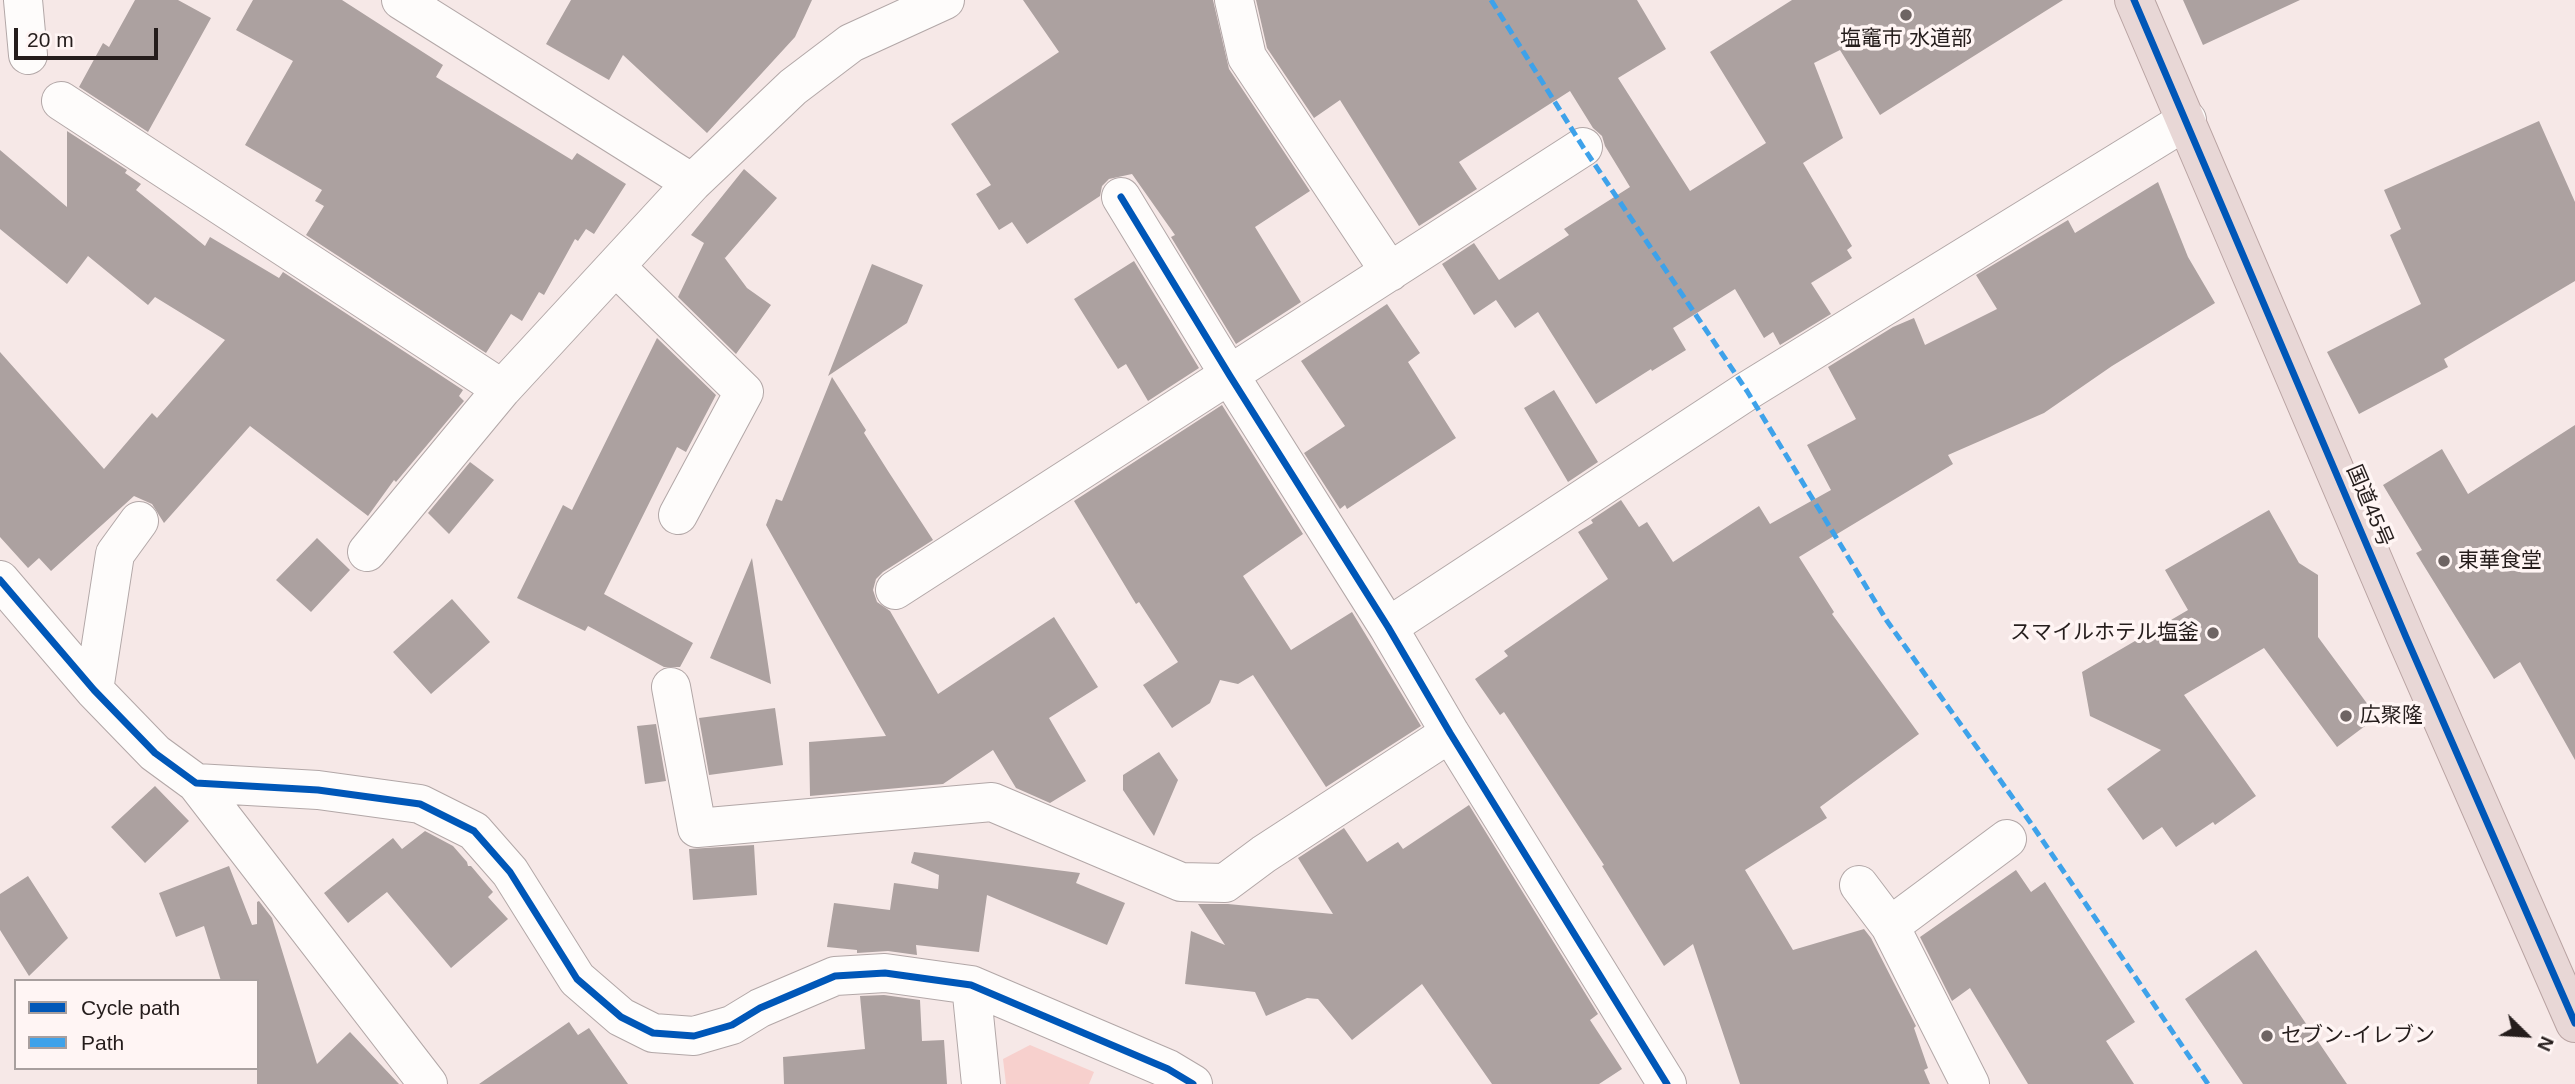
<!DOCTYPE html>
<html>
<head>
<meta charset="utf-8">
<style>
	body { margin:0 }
	#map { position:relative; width:2575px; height:1084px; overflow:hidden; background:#f6e8e7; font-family:Helvetica,sans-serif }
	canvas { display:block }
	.legend { position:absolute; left:14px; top:979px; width:245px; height:91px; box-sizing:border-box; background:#fff5f4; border:2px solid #a89f9e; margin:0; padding:9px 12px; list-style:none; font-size:21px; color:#251d1c }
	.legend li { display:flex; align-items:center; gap:14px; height:35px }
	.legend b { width:35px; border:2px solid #a89f9e }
	.north { position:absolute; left:2491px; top:1000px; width:70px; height:70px; -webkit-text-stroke:5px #fff5f4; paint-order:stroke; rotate:114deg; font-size:19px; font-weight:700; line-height:28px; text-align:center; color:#251d1c }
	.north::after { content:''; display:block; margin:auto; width:24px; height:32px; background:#251d1c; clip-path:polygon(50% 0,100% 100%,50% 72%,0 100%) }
	.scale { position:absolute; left:14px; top:28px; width:144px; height:32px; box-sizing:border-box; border:4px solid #251d1c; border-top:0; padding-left:9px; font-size:21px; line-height:24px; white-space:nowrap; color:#251d1c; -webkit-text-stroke:5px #fff5f4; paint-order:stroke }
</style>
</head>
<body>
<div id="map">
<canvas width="2575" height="1084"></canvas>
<ul class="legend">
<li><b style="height:9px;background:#0057b8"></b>Cycle path</li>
<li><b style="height:9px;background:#3ea2ea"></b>Path</li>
</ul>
<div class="north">N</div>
<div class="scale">20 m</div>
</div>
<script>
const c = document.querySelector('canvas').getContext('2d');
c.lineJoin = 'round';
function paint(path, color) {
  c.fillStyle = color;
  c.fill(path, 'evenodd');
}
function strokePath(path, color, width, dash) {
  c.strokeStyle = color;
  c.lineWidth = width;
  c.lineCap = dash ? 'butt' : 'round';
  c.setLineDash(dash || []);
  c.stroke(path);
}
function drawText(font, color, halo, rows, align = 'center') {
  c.font = font + ' Helvetica,"Noto Sans JP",sans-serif';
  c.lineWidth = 7;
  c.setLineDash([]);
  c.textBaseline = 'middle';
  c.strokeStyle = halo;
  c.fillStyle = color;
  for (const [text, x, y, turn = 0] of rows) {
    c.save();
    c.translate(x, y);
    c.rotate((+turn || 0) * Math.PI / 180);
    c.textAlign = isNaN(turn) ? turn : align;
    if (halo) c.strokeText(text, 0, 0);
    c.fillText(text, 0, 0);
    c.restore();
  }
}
paint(new Path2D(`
	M 1030,1045 L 1094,1072 L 1089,1084 L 1006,1084 L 1003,1059 Z`), '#f7d0cd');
paint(new Path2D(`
	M 135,0 L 178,0 L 211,18 L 148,132 L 79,87 L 103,43 L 109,47 Z
	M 253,0 L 342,0 L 443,65 L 436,77 L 572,160 L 577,153 L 626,184 L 594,234 L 586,229 L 578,241 L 575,239 L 544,295 L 539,292 L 522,321 L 511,314 L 486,353 L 306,235 L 324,206 L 315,201 L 322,190 L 245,145 L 293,61 L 236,30 Z
	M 571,0 L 812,0 L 795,37 L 707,133 L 623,55 L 609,80 L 546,44 Z
	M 1023,0 L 1213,0 L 1229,69 L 1310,191 L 1255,227 L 1301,302 L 1236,344 L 1171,237 L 1175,235 L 1132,174 L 1109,179 L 1102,186 L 1100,196 L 1027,244 L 1012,222 L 999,230 L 976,194 L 991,185 L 951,124 L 1059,52 Z
	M 1256,0 L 1637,0 L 1666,49 L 1618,78 L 1690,191 L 1766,143 L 1710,52 L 1792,0 L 2063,0 L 1880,115 L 1840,50 L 1814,63 L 1843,138 L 1803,163 L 1852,246 L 1847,250 L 1852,258 L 1811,283 L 1831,314 L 1780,345 L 1773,332 L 1764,338 L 1735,289 L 1673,328 L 1686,350 L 1652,371 L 1651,369 L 1596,404 L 1538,312 L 1515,328 L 1496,300 L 1474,315 L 1442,264 L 1474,243 L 1499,280 L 1569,235 L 1564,229 L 1630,187 L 1605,146 L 1602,136 L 1593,128 L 1570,91 L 1459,162 L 1477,189 L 1419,226 L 1340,100 L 1314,118 L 1267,48 Z
	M 2183,0 L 2300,0 L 2203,45 Z
	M 2539,121 L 2575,202 L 2575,281 L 2444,359 L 2448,367 L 2359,414 L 2327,352 L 2421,304 L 2390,235 L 2401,229 L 2384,190 Z
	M 67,131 L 127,170 L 125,173 L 141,184 L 136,190 L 205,246 L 210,237 L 279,278 L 283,272 L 463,390 L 459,396 L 464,401 L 396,482 L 394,480 L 368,516 L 250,426 L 164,523 L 152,504 L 134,496 L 51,571 L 39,558 L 28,568 L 0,537 L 0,352 L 104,469 L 152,413 L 157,418 L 225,340 L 155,297 L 148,305 L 88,256 L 67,284 L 0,229 L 0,150 L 67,207 Z
	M 744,169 L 777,198 L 725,258 L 724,257 L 747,288 L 771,305 L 736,354 L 678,297 L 704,243 L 691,235 Z
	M 2158,182 L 2188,257 L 2215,303 L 2112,366 L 2044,413 L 1948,455 L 1953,464 L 1799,557 L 1834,612 L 1832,614 L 1919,734 L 1820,807 L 1827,818 L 1745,870 L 1793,950 L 1864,929 L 1871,938 L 1916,1026 L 1914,1028 L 1928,1068 L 1924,1070 L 1930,1084 L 1740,1084 L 1693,944 L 1664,966 L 1602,866 L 1604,865 L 1504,712 L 1500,715 L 1475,679 L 1508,656 L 1504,651 L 1608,579 L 1578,532 L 1593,523 L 1591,520 L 1621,500 L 1639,527 L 1647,522 L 1673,562 L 1759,506 L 1770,524 L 1831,490 L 1807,445 L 1856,419 L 1828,367 L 1893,327 L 1914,318 L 1925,345 L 1997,309 L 1976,275 L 2068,220 L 2075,233 Z
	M 1134,261 L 1199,368 L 1148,401 L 1126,364 L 1118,369 L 1074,299 Z
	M 872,264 L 923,285 L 907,323 L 828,376 Z
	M 1387,304 L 1420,353 L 1408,362 L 1456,438 L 1347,509 L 1345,505 L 1340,509 L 1304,453 L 1345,426 L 1301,361 Z
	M 657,338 L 716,395 L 686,452 L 677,447 L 604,594 L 693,643 L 680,667 L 664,667 L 588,626 L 585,631 L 517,598 L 563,505 L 572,510 Z
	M 832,377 L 866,430 L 864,433 L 888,471 L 933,540 L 883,572 L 876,579 L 873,590 L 877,602 L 890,611 L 938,694 L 1054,617 L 1098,687 L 1049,718 L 1086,781 L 1050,803 L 1016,788 L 993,750 L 943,784 L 810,796 L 809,742 L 886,736 L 766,525 L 776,499 L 782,501 Z
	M 1554,390 L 1598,462 L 1568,482 L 1524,408 Z
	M 1222,405 L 1303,534 L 1243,576 L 1291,650 L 1352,612 L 1421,726 L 1326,787 L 1253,675 L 1238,684 L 1220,680 L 1210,703 L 1172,728 L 1143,685 L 1178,662 L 1139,602 L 1136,604 L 1074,501 Z
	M 2575,425 L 2575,760 L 2520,662 L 2494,679 L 2416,553 L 2422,550 L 2383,485 L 2442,449 L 2468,494 Z
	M 470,462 L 494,480 L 449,534 L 428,513 Z
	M 2269,510 L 2299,563 L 2318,575 L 2318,637 L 2377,717 L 2337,747 L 2264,648 L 2184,695 L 2256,796 L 2215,825 L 2213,822 L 2176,847 L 2162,827 L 2143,840 L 2107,789 L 2161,750 L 2090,716 L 2082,672 L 2188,610 L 2165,570 Z
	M 317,538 L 350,570 L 311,612 L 276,580 Z
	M 752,558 L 771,684 L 710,658 Z
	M 452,599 L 490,642 L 431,694 L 393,652 Z
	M 775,708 L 783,765 L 709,775 L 699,718 Z
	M 656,724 L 666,781 L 645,784 L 637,726 Z
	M 1159,752 L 1178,780 L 1154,836 L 1123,790 L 1123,775 Z
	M 155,786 L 189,821 L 145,863 L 111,827 Z
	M 1469,805 L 1598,1014 L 1590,1020 L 1622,1069 L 1599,1084 L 1492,1084 L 1422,984 L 1352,1040 L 1318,999 L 1307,998 L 1266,1016 L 1255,992 L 1185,984 L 1191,931 L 1225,945 L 1198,904 L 1228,904 L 1333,914 L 1298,858 L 1344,828 L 1367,862 L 1398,842 L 1403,849 Z
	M 425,831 L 453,846 L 467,862 L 468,866 L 471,866 L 493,892 L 488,897 L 508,919 L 451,968 L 387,892 L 348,923 L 324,893 L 393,838 L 402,849 Z
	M 754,845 L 757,895 L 693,900 L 689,849 Z
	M 914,852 L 1080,873 L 1076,883 L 1125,903 L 1107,945 L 987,895 L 979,952 L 916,945 L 917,955 L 888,951 L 857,953 L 857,950 L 827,947 L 834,903 L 890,910 L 894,883 L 938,889 L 939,875 L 911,863 Z
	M 229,866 L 252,925 L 257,924 L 257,902 L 259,901 L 272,918 L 317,1064 L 350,1032 L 399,1084 L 257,1084 L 257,981 L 221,981 L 204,926 L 176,937 L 159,893 Z
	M 2016,870 L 2031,892 L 2045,882 L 2135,1022 L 2106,1041 L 2134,1084 L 2028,1084 L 1970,988 L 1952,1001 L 1920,937 Z
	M 28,876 L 68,938 L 29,976 L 0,930 L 0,894 Z
	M 2256,950 L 2347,1084 L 2243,1084 L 2185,999 Z
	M 884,995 L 920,1000 L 922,1041 L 944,1040 L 947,1084 L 784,1084 L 783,1057 L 865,1049 L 860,996 Z
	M 569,1022 L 578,1035 L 589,1028 L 628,1084 L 479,1084 Z`), '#aca1a0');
const minor = new Path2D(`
	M 23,0 L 28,55
	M 401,0 L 692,183
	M 1234,0 L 1247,57 L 1390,272
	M 61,101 L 502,389
	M 1121,197 L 1230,376 L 1388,627 L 1450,733 L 1667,1084
	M 616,267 L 744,392 L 678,515
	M 367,552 L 502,389 L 692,183 L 793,87 L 851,43 L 945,0
	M 0,580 L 94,690 L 155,753 L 196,783 L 318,790 L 420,804 L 474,831 L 510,872 L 577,979 L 621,1017 L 653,1033 L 694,1036 L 732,1025 L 760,1008 L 835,976 L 885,973 L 971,985 L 1168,1069 L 1193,1084
	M 895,590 L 1583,147
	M 1388,627 L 1747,391 L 2187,120
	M 671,687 L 697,828 L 992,802 L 1181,882 L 1225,883 L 1264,854 L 1450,733
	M 94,690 L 115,554 L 139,521
	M 196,783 L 428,1084
	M 1859,885 L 1890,926
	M 971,985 L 981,1084
	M 1970,1084 L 1890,926 L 2007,839`);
const highway = new Path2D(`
	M 2134,0 L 2406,637 L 2575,1023`);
strokePath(minor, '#b2a7a7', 40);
strokePath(highway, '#b9a3a2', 40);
strokePath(minor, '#fefcfb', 38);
strokePath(highway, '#e8d7d6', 38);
strokePath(new Path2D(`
	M 1491,0 L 1583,147 L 1747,391 L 1887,621 L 2030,822 L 2208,1084`), '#3ea2ea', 5, [10, 5]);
strokePath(new Path2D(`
	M 2134,0 L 2406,637 L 2575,1023
	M 1121,197 L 1230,376 L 1388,627 L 1450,733 L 1667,1084
	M 0,580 L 94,690 L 155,753 L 196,783 L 318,790 L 420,804 L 474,831 L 510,872 L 577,979 L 621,1017 L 653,1033 L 694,1036 L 732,1025 L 760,1008 L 835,976 L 885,973 L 971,985 L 1168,1069 L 1193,1084`), '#0057b8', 7);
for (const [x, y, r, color] of [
	[1906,15,7,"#6e6463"],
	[2444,561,7,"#6e6463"],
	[2213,633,7,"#6e6463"],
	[2346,716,7,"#6e6463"],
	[2267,1036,7,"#6e6463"]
]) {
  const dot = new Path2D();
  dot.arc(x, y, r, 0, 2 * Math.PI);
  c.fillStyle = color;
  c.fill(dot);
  strokePath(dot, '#fff5f4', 2.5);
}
drawText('21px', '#251d1c', '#fff5f4', [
	["塩竈市 水道部",1906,39,"center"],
	["東華食堂",2458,561],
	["スマイルホテル塩釜",2199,633,"right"],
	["広聚隆",2360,716],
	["セブン-イレブン",2281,1036]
], 'left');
drawText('21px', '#251d1c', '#fff5f4', [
	["国道45号",2369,506,67]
]);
</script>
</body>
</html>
